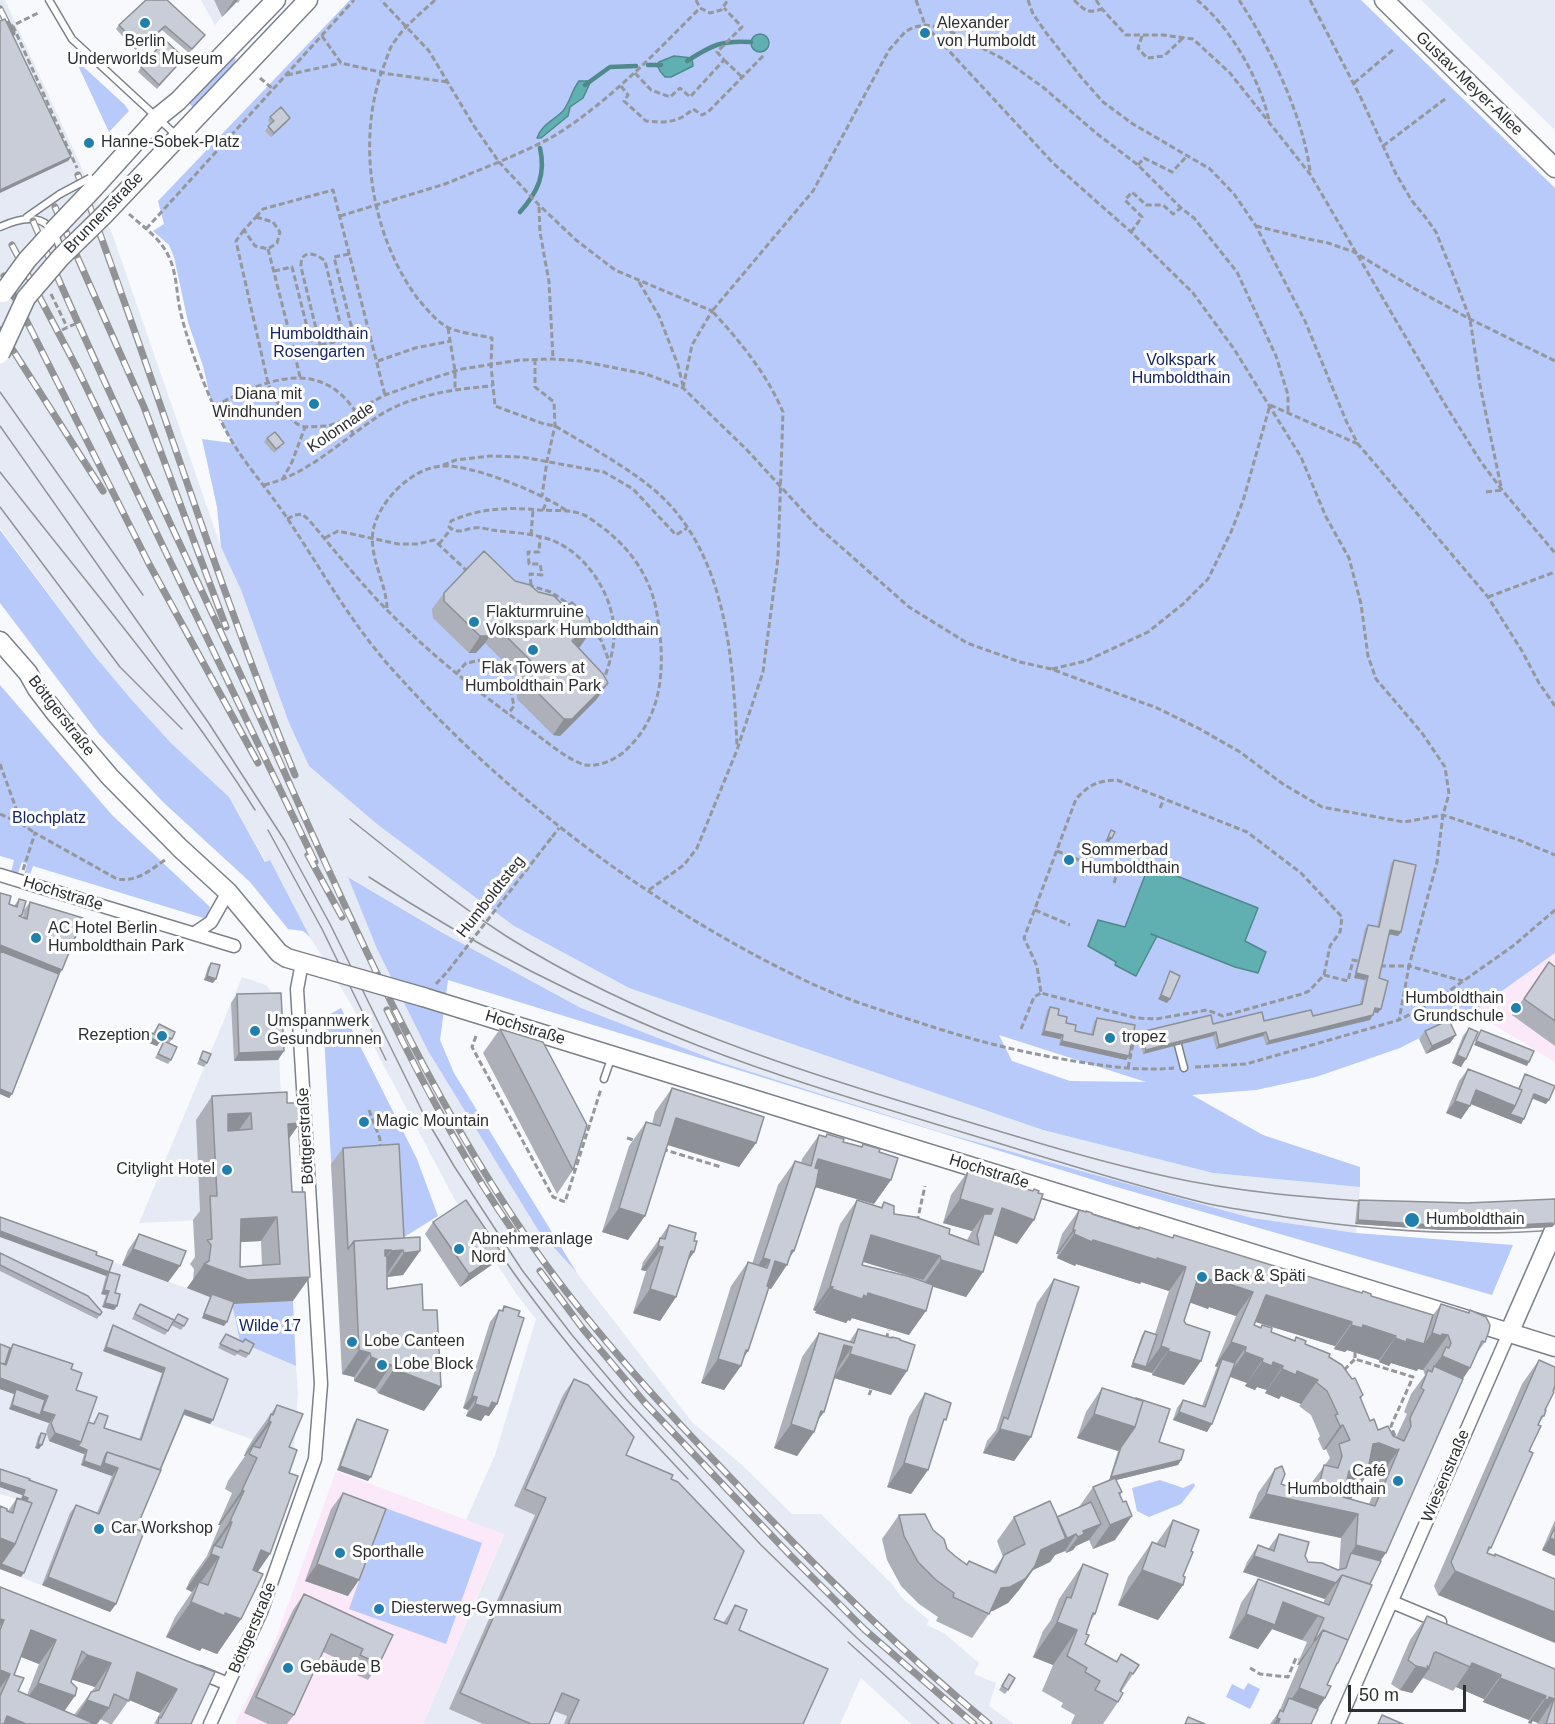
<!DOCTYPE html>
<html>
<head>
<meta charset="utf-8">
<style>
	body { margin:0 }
	#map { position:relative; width:1555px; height:1724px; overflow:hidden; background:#f7f9fd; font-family:Helvetica,sans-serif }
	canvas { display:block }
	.scale { position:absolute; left:1348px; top:1685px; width:118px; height:27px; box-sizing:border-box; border:3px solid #2c2e31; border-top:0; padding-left:8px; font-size:18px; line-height:21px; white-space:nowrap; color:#2c2e31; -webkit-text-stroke:4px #fff; paint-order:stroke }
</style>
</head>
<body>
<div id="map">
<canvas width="1555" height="1724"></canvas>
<div class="scale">50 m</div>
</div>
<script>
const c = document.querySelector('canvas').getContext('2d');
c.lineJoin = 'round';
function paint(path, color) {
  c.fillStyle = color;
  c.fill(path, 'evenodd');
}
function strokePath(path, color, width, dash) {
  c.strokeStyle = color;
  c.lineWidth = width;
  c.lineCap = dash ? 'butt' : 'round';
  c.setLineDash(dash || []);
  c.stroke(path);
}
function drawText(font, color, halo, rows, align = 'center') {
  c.font = font + ' Helvetica,sans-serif';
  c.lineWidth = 6;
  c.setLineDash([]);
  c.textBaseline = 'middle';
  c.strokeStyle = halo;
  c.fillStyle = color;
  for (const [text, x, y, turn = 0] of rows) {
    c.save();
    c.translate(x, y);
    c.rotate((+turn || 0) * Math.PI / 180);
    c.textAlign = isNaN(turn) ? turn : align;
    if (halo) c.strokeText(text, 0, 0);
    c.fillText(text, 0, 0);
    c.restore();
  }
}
paint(new Path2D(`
	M 0,0 L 5,0 L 113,236 L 221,547 L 241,590 L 289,723 L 309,766 L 378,825 L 514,926 L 629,988 L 1043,1130 L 1213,1173 L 1360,1187 L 1356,1233 L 1252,1218 L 940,1132 L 720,1062 L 581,1008 L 441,932 L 349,877 L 377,949 L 428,1051 L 538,1230 L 577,1273 L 692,1422 L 742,1465 L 792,1514 L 821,1514 L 892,1584 L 902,1598 L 929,1620 L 927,1625 L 944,1633 L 979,1663 L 974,1674 L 996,1683 L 989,1706 L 1014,1724 L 911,1724 L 861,1678 L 840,1724 L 423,1724 L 504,1535 L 466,1520 L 495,1455 L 536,1319 L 517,1295 L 455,1200 L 351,1004 L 310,937 L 270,860 L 266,862 L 229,797 L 171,743 L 131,699 L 94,655 L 0,528 Z
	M 201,0 L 214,0 L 222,17 L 215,25 Z
	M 1421,0 L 1555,0 L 1555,130 Z
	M 242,977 L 266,985 L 277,1000 L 280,1077 L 288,1216 L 139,1223 Z
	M 0,1222 L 232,1304 L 240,1342 L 296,1366 L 298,1392 L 294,1454 L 183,1415 L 130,1536 L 139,1540 L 110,1612 L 0,1569 L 20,1500 L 0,1494 Z`), '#e6eaf4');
paint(new Path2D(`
	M 1555,953 L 1555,1062 L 1471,1011 Z
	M 336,1471 L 504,1534 L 423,1724 L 235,1724 L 276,1638 Z`), '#fbe9fa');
paint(new Path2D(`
	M 350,0 L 1361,0 L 1555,188 L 1555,953 L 1481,1006 L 1400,1048 L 1316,1077 L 1256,1090 L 1192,1095 L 1263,1135 L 1360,1167 L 1360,1187 L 1213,1173 L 1043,1130 L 629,988 L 514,926 L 378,825 L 309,766 L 289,723 L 241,590 L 221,547 L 217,507 L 202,439 L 232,443 L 211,401 L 203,366 L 188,322 L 174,257 L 169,245 L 153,231 L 164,224 L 158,201 ZM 999,1035 L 1146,1082 L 1070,1081 L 1012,1061 Z
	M 233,57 L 236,59 L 231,70 L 194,109 L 189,103 Z
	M 75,59 L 125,105 L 129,111 L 109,132 Z
	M 0,530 L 94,655 L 131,699 L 171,743 L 229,797 L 265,862 L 270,860 L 310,937 L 303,931 L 288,929 L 250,882 L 163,802 L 99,734 L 0,603 Z
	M 0,685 L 112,815 L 210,907 L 207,916 L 203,918 L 33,866 L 29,877 L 24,875 L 27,864 L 22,862 L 18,873 L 11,872 L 14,860 L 0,856 Z
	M 348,877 L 441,932 L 581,1008 L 720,1062 L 940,1132 L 1252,1218 L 1356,1233 L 1513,1245 L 1492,1295 L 1113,1186 L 448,980 L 440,1040 L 454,1073 L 577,1273 L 538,1230 L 428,1051 L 377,949 Z
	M 341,1008 L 417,1159 L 438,1216 L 401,1239 L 403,1261 L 337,1265 L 323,1018 Z
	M 293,1301 L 296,1366 L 240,1342 L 232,1304 Z
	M 1160,1480 L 1183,1488 L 1194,1483 L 1195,1486 L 1181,1504 L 1149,1517 L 1137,1511 L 1132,1488 Z
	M 385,1508 L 482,1543 L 446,1644 L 349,1609 Z
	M 1248,1683 L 1260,1689 L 1250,1709 L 1226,1697 L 1232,1684 L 1244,1690 Z`), '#b7caf9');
const water = new Path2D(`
	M751 43a9 9 0 1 1 18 0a9 9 0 1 1-18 0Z
	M 674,56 L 692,58 L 693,66 L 671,77 L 665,77 L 660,71 L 657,65 L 659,62 Z
	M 579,81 L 589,81 L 590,83 L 583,98 L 570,107 L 568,116 L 541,138 L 537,138 C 542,124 553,121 563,111 C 570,102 572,90 579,81 Z
	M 1149,865 L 1258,908 L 1245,941 L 1266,952 L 1258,973 L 1235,967 L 1151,934 L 1157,936 L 1136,976 L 1115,965 L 1116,962 L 1088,946 L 1098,920 L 1125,927 Z`);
paint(water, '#60b0b1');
strokePath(water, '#50898b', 1.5);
strokePath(new Path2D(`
	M 687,61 C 712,45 722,40 751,42
	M 648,65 L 661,65
	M 585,85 L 610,67 L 636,66
	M 520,212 C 538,192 546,174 540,148`), '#50898b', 4.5);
const lane = new Path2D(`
	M 49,0 L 72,39 L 176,135
	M 27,217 L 60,194
	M 0,227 C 32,212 54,216 61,254
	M 1178,1045 L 1184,1068
	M 604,1079 L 612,1056`);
const street = new Path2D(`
	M 0,875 L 234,946
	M 195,933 L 211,922 L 228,892
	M 1392,1602 L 1440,1622
	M 199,1672 L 228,1684
	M 210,1724 L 261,1612 L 315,1459 L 321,1384 L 297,989 L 302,963
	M 1338,1724 L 1509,1333`);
const secondary = new Path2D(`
	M 1384,0 L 1555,168
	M 94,188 L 157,118 L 178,101 L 276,0
	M 104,215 L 308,0
	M 0,641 L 28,673 L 37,689 L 57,715 L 110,777 L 180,848 L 228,892 L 279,953 L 287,958 L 322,968
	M 423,997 L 1555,1347
	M 1509,1333 L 1549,1242`);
strokePath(lane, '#7c8089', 9);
strokePath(street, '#7c8089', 15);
strokePath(secondary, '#7c8089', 21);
strokePath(new Path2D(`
	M 435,0 C 419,15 402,28 391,47 C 388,53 386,61 383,68 C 356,141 371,236 418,299 C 426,308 436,321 447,327 C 458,333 480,335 492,338 L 491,366 L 495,406 L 544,424 L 555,426 C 587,445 631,469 659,494 C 727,557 733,659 737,746
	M 696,0 L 700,8 L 710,13 L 721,10 L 728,0
	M 916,0 L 925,25 L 1053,163 L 1131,232 L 1193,293 L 1234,349 L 1301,457 L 1326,517 L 1349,558 L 1361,604 L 1368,656 L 1376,679 L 1422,733 L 1445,767 L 1449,794 L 1443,815 L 1437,862 L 1409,966 L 1463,981
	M 1028,0 L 1033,14 L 1047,34 L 1081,77 L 1103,102 L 1133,124 L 1210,169 L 1234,194 L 1256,226 L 1305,321 L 1347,423 L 1358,444 L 1488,597 L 1522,651 L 1539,683 L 1555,706
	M 1074,0 C 1084,10 1088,14 1102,9
	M 1096,0 L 1102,9 L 1126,35 L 1163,35 L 1193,39 L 1230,73 L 1310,174 L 1446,406 L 1481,462 L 1502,490 L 1555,553
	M 1197,0 C 1231,28 1259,78 1269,120
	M 1239,0 C 1269,45 1304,118 1310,172
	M 1310,0 L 1360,96 L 1396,174 L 1412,201 L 1426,218 L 1436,232 L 1456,282 L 1470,319 L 1480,385 L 1501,487
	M 13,26 L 77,168
	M 0,32 L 40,12
	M 322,36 L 341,63 L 389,74 L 448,82
	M 1142,36 L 1138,48 L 1147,58 L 1164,56 L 1183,38
	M 724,60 L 742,77
	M 635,73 L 651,90 L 670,97 L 680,88 L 690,97 L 724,60 L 717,52 L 742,27 L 724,8
	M 287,75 L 341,63
	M 260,78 L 273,89
	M 1354,83 L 1394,49
	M 621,86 L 628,95 L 624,101 L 646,121 C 665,123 678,123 693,109 L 702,115 L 708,112 L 764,55
	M 1383,146 L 1445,99
	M 1138,165 L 1144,158 L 1172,172 L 1187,156
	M 539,207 L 540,232 L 549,282 L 553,358
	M 129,214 C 142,226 160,238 168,255 C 178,274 176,298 182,318 C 192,357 216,418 238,451 C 253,473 270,493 285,515 C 320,567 350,622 392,669 C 506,797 650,906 804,980 C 845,1000 890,1013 933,1027 C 982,1043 1030,1054 1080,1062 C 1111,1067 1142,1071 1174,1068
	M 340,216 L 445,184 L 499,162 L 474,126 L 429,51 L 381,0
	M 256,217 L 263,209 L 333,190 L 385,395
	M 256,217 L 273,222 L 280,232 L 277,243 L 268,249 L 255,246 L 244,230 Z
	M 1256,226 L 1308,239 L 1328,243 L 1354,252 L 1417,290 L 1470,319 L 1555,361
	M 146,229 L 354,0
	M 244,230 L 236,241 L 268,383 L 273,396 L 284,412 L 297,424 L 305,427 L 328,426 L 345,420 L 355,411 L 385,395 L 427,380 L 462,369 L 520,360 L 553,359 L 580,361 L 646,374 L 683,388 L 747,450 L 815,524 L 909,607 L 967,643 L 1020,662 L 1051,669 L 1157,708 L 1198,728 L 1240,752 L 1283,784 L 1322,807 L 1404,822 L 1443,815 L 1516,839 L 1555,855
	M 1131,232 L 1142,217 L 1125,200 L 1132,192 L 1146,205 L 1163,205 L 1173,214 L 1181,208
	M 268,249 L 294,351
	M 349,254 L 334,257 L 354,337
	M 274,271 L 292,267 L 312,347
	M 639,282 L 659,316 L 678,365 L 683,386
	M 51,294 L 67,327
	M 448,328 L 455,371 L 455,389
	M 62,330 L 75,324
	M 320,345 L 301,267 C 300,248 316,253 325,261 L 344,339
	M 535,359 L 535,387 L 554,402 L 555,426 L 547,461 L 542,496
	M 378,361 L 415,348 L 451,341
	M 300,377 L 294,351 L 370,334
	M 683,388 L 692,345 L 712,311 L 615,270 L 576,240 L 539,205 L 499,162 C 517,154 536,146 554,136 C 609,102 654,54 700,8
	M 215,406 C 262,381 319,356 355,411
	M 345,420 L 354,435
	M 443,465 L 456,460 L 490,456 L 522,457 L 604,472 L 633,489 L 676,535 L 687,528
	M 282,480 L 292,462 L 305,427
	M 264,485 C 307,475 341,441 377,417 C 410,395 454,389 492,386
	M 1486,492 L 1502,490
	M 543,510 L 548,498
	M 287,519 L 295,515 L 302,514 L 309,520 C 335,551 361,584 389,612 C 433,657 482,695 532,731 C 544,740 572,763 586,765 C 600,767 617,759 627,749 C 661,717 665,672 659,627 C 657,611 654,595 646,579 C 636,558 619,539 599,525 C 595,522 589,517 584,515 C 571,509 553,511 539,510 C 508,507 480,508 451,521 L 449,527 C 460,535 463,529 474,528 C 480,527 487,529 492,530 C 514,533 540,533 560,544 C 591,560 615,600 614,635 C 614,650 609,665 604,679
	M 531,535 L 533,510
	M 325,538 L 338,531 L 398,544 L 418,544 L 434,540 L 467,571
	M 439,544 L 451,529
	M 528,585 L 551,592 L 573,607
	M 531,585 L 530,574 L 542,575 L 540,564 L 529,564 L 528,552 L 539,552 L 540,538
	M 1488,597 L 1555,572
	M 387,608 C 386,582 369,558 373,531 C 378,502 412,467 443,466 C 474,465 542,493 567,511
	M 588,622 L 601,640 L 609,661
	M 1052,669 L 1086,661 L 1148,632 L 1183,604 L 1208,579 L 1231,532 L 1243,501 L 1270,405 L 1358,444
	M 456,674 L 466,663 L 482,660 L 510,687 L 514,706 L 508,714
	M 0,764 L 18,814 L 20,823 L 35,833
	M 1160,808 L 1164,799
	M 0,814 L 20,823
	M 552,837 L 559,828
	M 1057,851 L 1094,866
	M 23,870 L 35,833 L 117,879 C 137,882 149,871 165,860
	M 1114,883 L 1119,867
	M 649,890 L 684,865 L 697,848 L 737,750 L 763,672 L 778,558 L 783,412 C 767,374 739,340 712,311 L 813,191 L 889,50 L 906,31 L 915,27 L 925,25 L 944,28 L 1005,60 L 1044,88 L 1096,133 L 1138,165 L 1181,208 L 1194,218 L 1237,272 L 1276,356 L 1288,395 L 1288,413
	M 1035,910 L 1070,925
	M 1380,966 L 1409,966 L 1399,1020
	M 1324,975 L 1330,946 L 1340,932 L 1342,917 L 1301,873 L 1247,832 L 1117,780 C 1097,781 1090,784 1076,799 L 1024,938 L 1037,966 L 1041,993 L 1136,1018 L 1156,1019 L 1207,1010 L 1223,1016 L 1302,994 L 1309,991 L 1324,975 L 1348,981 L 1353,960 L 1358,961
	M 436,984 L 448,971
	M 1021,1029 L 1034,997 L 1041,993
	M 476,1036 L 472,1047 L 553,1197 L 565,1202 L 601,1089
	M 1195,1067 L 1246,1064 L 1399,1020 L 1432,1003 L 1513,946 L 1555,910
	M 1128,1068 L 1135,1034
	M 369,1110 L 380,1139 L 380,1147
	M 627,1138 L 637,1141
	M 662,1149 L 721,1167
	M 917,1222 L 925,1186
	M 886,1339 L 889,1330
	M 1355,1352 L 1355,1359 L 1413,1377 L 1391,1426 L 1395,1436
	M 1344,1370 L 1355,1359
	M 869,1395 L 871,1390
	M 1250,1668 L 1260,1674 L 1288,1677 L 1296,1658 L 1299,1659`), '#95979a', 3, [6, 3]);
strokePath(lane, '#fff', 6);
strokePath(street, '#fff', 12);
strokePath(secondary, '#fff', 18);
strokePath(new Path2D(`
	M 0,392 L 143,595
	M 0,426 L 208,722 L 285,841 L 330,924 L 425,1117 L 454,1166 L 522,1270 L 572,1335 L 626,1399 L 761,1545 L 857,1638 L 953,1724
	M 0,472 C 86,583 180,691 255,810
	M 0,507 L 120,667 L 182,729
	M 350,819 C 401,860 451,900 506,936 C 642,1022 797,1070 949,1116 C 1022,1138 1095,1161 1169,1177 C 1237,1192 1306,1197 1374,1202
	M 268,830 L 322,929 L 386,1060
	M 369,877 C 473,945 584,1002 699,1046 C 790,1081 883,1108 975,1136 C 1051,1159 1127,1184 1205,1203 C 1231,1209 1258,1212 1285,1217 C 1375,1231 1464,1237 1555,1230
	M 492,1241 C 549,1328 617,1404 688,1479
	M 848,1642 L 939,1724`), '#919396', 1.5);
const rail = new Path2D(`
	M 0,9 L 12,33
	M 78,175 C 154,374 214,578 295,775
	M 55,207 L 144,407 L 226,627
	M 33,221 C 101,379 176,534 248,691 C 331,874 409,1064 523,1232 C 582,1319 654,1398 727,1474 C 810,1562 896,1647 989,1724
	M 12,245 L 78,370 L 315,862
	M 4,276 L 148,562 L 258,763
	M 0,330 L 103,491
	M 308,855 L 342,917
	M 387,1010 C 424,1086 464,1161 513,1231
	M 540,1271 L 583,1329 L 645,1403 L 790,1555 L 865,1630 L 974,1724`);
strokePath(rail, '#919396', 7);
strokePath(rail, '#fff', 4.5, [14]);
const laneBridge = new Path2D(`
	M 60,194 L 90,178`);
const secondaryBridge = new Path2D(`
	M 53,231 L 94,188
	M 3,293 L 27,260 L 47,238
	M 0,354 L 26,298 L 61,257 L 104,215
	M 322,968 L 423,997
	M 1549,1242 L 1555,1228`);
strokePath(laneBridge, '#7c8089', 9, []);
strokePath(secondaryBridge, '#7c8089', 21, []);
strokePath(new Path2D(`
	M 448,971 L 552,837`), '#95979a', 3, [6, 3]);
strokePath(laneBridge, '#fff', 6);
strokePath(secondaryBridge, '#fff', 18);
paint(new Path2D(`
	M 146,0 L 202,39 L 189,53 L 162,30 L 137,52 L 116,29 L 119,25 Z
	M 214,0 L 240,0 L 238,3 L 237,2 L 222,17 Z
	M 181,62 L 157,89 L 138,72 L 141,67 Z
	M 270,117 L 290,118 L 287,122 L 271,137 L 265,131 L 271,124 L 268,121 Z
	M 267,438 L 281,447 L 274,453 L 264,442 Z
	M 444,593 L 580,647 L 578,648 L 608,683 L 596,700 L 560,736 L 553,735 L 517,699 L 517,693 L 524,682 L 485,643 L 476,653 L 469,653 L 433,618 L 432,609 Z
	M 1394,860 L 1401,932 L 1398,936 L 1389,934 L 1379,978 L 1378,1013 L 1374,1012 L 1370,1020 L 1266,1045 L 1263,1036 L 1216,1049 L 1213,1036 L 1143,1054 L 1138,1036 L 1141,1032 L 1213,1024 L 1264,1021 L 1313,1016 L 1360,1004 L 1365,980 L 1354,978 L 1365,929 L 1368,925 L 1377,927 L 1391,864 Z
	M 0,893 L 9,904 L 14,906 L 19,899 L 21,917 L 23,917 L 24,910 L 30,902 L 59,974 L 12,1094 L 9,1098 L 0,1094 Z
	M 1549,962 L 1555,967 L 1555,1046 L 1512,1015 Z
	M 211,963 L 213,983 L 204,980 L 208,967 Z
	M 1170,971 L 1167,1003 L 1158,999 L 1168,976 Z
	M 237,994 L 278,1060 L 234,1061 L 231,1003 Z
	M 1050,1007 L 1075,1031 L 1091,1034 L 1094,1022 L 1097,1018 L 1129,1056 L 1126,1060 L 1059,1045 L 1060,1039 L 1041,1035 L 1047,1011 Z
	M 159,1024 L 172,1039 L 169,1043 L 161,1039 L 157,1046 L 144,1041 L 149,1032 L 153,1033 Z
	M 1469,1028 L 1461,1067 L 1452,1063 L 1463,1036 Z
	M 500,1029 L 573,1170 L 557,1194 L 483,1053 Z
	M 1425,1031 L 1456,1035 L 1450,1043 L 1426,1054 L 1419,1039 Z
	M 164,1041 L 171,1060 L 168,1064 L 155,1058 Z
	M 203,1051 L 207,1063 L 204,1067 L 197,1064 Z
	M 1468,1069 L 1518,1089 L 1523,1078 L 1525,1074 L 1546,1104 L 1533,1099 L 1521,1124 L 1471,1104 L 1461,1119 L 1446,1113 L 1459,1081 Z
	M 672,1088 L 756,1143 L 739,1167 L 667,1145 L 628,1240 L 602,1232 L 629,1146 L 646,1122 L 652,1124 L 655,1112 Z
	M 212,1096 L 287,1103 L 300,1123 L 289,1138 L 293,1301 L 233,1304 L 224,1326 L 202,1318 L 210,1297 L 187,1288 L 193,1280 L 194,1269 L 190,1264 L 195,1257 L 193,1220 L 200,1211 L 196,1120 ZM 261,1241 L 262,1266 L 240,1267 L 241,1242 Z
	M 827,1134 L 843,1142 L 861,1147 L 863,1144 L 879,1152 L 874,1204 L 815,1187 L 794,1251 L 771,1289 L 769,1288 L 748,1351 L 724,1390 L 701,1383 L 731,1286 L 748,1262 L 752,1264 L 778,1185 L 795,1161 L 801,1163 L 802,1159 L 819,1135 L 825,1137 Z
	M 343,1148 L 404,1238 L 420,1251 L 403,1275 L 387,1277 L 387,1289 L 424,1411 L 378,1393 L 375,1389 L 354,1381 L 354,1377 L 342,1374 L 331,1164 Z
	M 968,1171 L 1017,1244 L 994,1235 L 983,1272 L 966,1297 L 933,1286 L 909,1335 L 852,1318 L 850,1321 L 848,1320 L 846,1323 L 815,1313 L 816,1311 L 813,1310 L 840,1224 L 857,1200 L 881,1207 L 884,1202 L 894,1214 L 967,1240 L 972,1231 L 943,1223 L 951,1195 ZM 863,1262 L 923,1280 L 924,1281 L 862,1265 Z
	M 1359,1200 L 1555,1224 L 1552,1227 L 1496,1230 L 1442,1230 L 1355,1224 L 1357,1204 Z
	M 1079,1210 L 1138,1229 L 1139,1227 L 1172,1238 L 1174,1235 L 1362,1293 L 1363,1291 L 1371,1296 L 1433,1315 L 1441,1304 L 1468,1312 L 1470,1310 L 1485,1342 L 1477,1353 L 1470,1368 L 1463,1379 L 1370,1584 L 1338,1663 L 1334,1670 L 1327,1685 L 1325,1698 L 1318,1709 L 1311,1724 L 1270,1724 L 1279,1712 L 1299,1665 L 1297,1665 L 1307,1642 L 1272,1629 L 1258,1649 L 1229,1638 L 1241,1603 L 1258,1579 L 1323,1603 L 1325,1599 L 1243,1572 L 1247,1562 L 1258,1545 L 1268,1549 L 1279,1534 L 1305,1556 L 1308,1562 L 1339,1570 L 1341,1538 L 1249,1518 L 1258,1493 L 1275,1469 L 1281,1484 L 1287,1486 L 1288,1484 L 1307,1489 L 1330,1458 L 1326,1449 L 1323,1450 L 1318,1439 L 1320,1436 L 1311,1415 L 1299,1406 L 1301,1404 L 1281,1396 L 1279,1399 L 1265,1393 L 1267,1390 L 1257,1387 L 1255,1390 L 1245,1386 L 1247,1383 L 1230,1377 L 1207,1432 L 1173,1420 L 1177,1408 L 1183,1400 L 1202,1406 L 1217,1367 L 1215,1366 L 1236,1316 L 1209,1307 L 1208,1309 L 1190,1302 L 1184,1321 L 1201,1361 L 1184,1385 L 1152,1375 L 1152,1373 L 1131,1367 L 1142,1335 L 1145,1331 L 1155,1334 L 1169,1291 L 1141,1282 L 1140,1284 L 1076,1264 L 1075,1266 L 1057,1258 L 1058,1254 L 1056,1254 L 1062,1234 ZM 1256,1322 L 1335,1346 L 1334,1349 L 1345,1352 L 1347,1350 L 1379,1360 L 1379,1362 L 1389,1366 L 1391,1363 L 1417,1371 L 1418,1369 L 1423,1370 L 1425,1375 L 1411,1394 L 1404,1412 L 1407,1414 L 1396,1437 L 1378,1430 L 1370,1421 L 1361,1399 L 1363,1395 L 1329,1357 L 1305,1344 L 1296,1337 L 1294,1340 L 1271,1332 L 1262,1325 L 1260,1328 L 1254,1325 ZM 1368,1470 L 1380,1474 L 1382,1473 L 1369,1504 L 1351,1499 Z
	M 433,1222 L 493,1264 L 460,1287 L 425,1234 Z
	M 669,1225 L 694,1241 L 694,1252 L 688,1261 L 676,1297 L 660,1321 L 633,1313 L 646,1271 L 641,1270 L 643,1262 Z
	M 139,1234 L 180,1266 L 168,1282 L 122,1265 L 128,1250 Z
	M 0,1253 L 102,1312 L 97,1319 L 0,1271 Z
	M 96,1255 L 109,1272 L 115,1293 L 117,1306 L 114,1310 L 102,1307 L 106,1295 L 101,1294 L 106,1276 Z
	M 1054,1279 L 1031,1437 L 1014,1461 L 983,1453 L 987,1441 L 996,1430 L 1037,1303 Z
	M 140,1304 L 168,1331 L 165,1335 L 132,1319 Z
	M 504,1306 L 497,1404 L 489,1416 L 485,1415 L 481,1421 L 466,1416 L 468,1410 L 463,1408 L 490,1322 L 499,1310 L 501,1311 Z
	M 178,1314 L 184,1326 L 181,1330 L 171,1325 Z
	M 113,1325 L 228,1379 L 210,1424 L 184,1415 L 136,1529 L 116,1604 L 110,1612 L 42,1585 L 70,1513 L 76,1505 L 97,1513 L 112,1476 L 81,1465 L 84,1454 L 49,1441 L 46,1431 L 49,1423 L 9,1409 L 14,1394 L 0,1389 L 0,1344 L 10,1348 L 13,1344 L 71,1369 L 76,1390 L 88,1422 L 93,1424 L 99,1413 L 104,1428 L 139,1440 L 162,1373 L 103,1351 L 111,1329 Z
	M 858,1329 L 891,1395 L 834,1378 L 814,1432 L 797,1456 L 774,1448 L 802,1357 L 819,1333 L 849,1342 Z
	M 226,1334 L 243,1342 L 245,1339 L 249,1354 L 246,1358 L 237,1354 L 235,1356 L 218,1348 Z
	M 1539,1360 L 1555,1367 L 1555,1389 L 1545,1410 L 1544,1416 L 1538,1425 L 1529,1451 L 1491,1548 L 1487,1553 L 1494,1555 L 1495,1554 L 1555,1579 L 1438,1595 L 1434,1586 L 1522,1384 Z
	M 574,1379 L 626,1455 L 671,1479 L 714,1619 L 723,1623 L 735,1605 L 739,1630 L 803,1724 L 564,1724 L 567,1716 L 554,1711 L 549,1724 L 483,1724 L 449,1709 L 535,1515 L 514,1506 L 563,1395 Z
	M 1102,1388 L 1159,1442 L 1181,1460 L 1178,1465 L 1116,1480 L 1122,1492 L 1120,1495 L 1115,1540 L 1093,1549 L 1089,1540 L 1076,1546 L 1073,1550 L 1066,1553 L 1065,1551 L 1055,1555 L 1050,1562 L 1033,1570 L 1019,1590 L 1008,1603 L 991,1611 L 972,1638 L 936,1621 L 938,1617 L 919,1604 L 901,1586 L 887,1560 L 882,1539 L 899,1515 L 933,1530 L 947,1549 L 955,1556 L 967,1564 L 969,1561 L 993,1571 L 1003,1557 L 997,1541 L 1014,1517 L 1057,1517 L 1079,1507 L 1093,1487 L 1109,1480 L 1118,1451 L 1077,1438 L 1086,1412 Z
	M 925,1393 L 941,1427 L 928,1470 L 911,1494 L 887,1487 L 909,1417 Z
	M 277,1405 L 289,1447 L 289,1473 L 270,1554 L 257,1572 L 241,1619 L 217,1654 L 202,1648 L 200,1651 L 166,1637 L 175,1617 L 192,1592 L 186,1589 L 190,1580 L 207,1556 L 220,1525 L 218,1525 L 232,1493 L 225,1489 L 228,1481 L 245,1456 L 244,1456 L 247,1449 L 253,1439 Z
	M 357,1419 L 368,1481 L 337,1470 L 354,1423 Z
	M 41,1433 L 39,1449 L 35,1448 L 38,1437 Z
	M 0,1469 L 30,1479 L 21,1577 L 0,1569 L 0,1506 L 8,1511 L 17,1498 L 21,1499 L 22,1495 L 0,1487 Z
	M 343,1493 L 348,1596 L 305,1581 L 331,1509 Z
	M 1173,1520 L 1191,1551 L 1183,1576 L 1183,1585 L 1158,1620 L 1118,1605 L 1128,1577 L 1152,1542 L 1156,1544 Z
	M 1555,1520 L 1555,1556 L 1542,1550 Z
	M 1083,1564 L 1095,1614 L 1090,1622 L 1086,1634 L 1085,1644 L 1116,1661 L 1121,1654 L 1133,1674 L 1121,1692 L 1118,1702 L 1103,1724 L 1071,1724 L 1075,1715 L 1061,1707 L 1063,1703 L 1042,1691 L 1053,1665 L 1033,1657 L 1043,1631 L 1051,1620 L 1059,1599 Z
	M 0,1587 L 215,1672 L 191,1724 L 154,1724 L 160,1713 L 129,1700 L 112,1724 L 110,1724 L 100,1719 L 97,1724 L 0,1724 ZM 21,1657 L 39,1664 L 27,1695 L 18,1691 L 14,1675 ZM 72,1679 L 95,1687 L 92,1691 L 91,1692 L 74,1715 L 64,1711 Z
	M 304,1594 L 379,1664 L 368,1680 L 348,1671 L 351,1665 L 323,1652 L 294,1715 L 287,1724 L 268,1724 L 244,1713 L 293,1610 Z
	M 1427,1616 L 1555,1669 L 1555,1724 L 1537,1724 L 1538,1723 L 1533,1721 L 1528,1723 L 1529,1720 L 1483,1702 L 1484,1699 L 1456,1687 L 1453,1691 L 1423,1678 L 1412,1693 L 1400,1690 L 1391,1684 L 1410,1640 Z
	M 1006,1678 L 1008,1690 L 1005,1694 L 999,1690 Z`), '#adb0b9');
paint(new Path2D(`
	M 234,0 L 238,0 L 222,17 Z
	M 165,26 L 162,30 L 137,52 L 140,48 Z
	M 290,118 L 287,122 L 271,137 L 274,133 Z
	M 71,157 L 68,161 L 0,193 L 0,190 Z
	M 497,627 L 485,643 L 476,653 L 469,653 L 480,636 Z
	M 591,631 L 580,647 L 564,654 L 576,637 Z
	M 608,683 L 596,700 L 560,736 L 553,735 L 564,719 Z
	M 1108,837 L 1112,838 L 1109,842 L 1105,841 Z
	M 1390,930 L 1401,932 L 1398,936 L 1387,934 Z
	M 0,945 L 62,970 L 57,978 L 0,955 Z
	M 1356,973 L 1368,976 L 1365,980 L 1354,978 Z
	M 207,976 L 216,979 L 213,983 L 204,980 Z
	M 1161,995 L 1170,999 L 1167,1003 L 1158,999 Z
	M 1375,1008 L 1381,1009 L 1378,1013 L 1372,1012 Z
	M 1373,1015 L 1370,1020 L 1266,1045 L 1269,1041 Z
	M 1044,1031 L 1063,1035 L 1060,1039 L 1041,1035 Z
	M 1216,1032 L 1213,1036 L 1143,1054 L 1146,1050 Z
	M 1266,1032 L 1263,1036 L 1216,1049 L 1219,1045 Z
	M 1456,1035 L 1450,1043 L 1426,1054 L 1432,1046 Z
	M 147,1037 L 160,1042 L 157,1046 L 144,1041 Z
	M 1062,1041 L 1129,1056 L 1126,1060 L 1059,1045 Z
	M 1476,1041 L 1529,1062 L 1527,1066 L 1474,1045 Z
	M 284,1051 L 278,1060 L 234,1061 L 239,1053 Z
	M 1457,1055 L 1466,1059 L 1461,1067 L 1452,1063 Z
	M 0,1089 L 12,1094 L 9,1098 L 0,1094 Z
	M 1476,1090 L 1515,1106 L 1524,1119 L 1521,1124 L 1468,1103 Z
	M 1534,1094 L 1549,1100 L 1546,1104 L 1532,1098 Z
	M 1455,1101 L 1470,1106 L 1461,1119 L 1446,1113 Z
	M 251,1113 L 234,1137 L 214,1133 L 228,1114 Z
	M 676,1118 L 756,1143 L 739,1167 L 659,1142 Z
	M 300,1123 L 283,1147 L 288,1124 Z
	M 818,1159 L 891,1180 L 874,1204 L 801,1183 Z
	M 960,1199 L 993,1209 L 980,1228 L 984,1214 L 972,1231 L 943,1223 Z
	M 619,1208 L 645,1216 L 628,1240 L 602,1232 Z
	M 1002,1208 L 1034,1220 L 1017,1244 L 986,1232 Z
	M 277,1217 L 261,1241 L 224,1243 L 241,1219 Z
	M 1358,1220 L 1555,1224 L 1552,1227 L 1496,1230 L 1442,1230 L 1355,1224 Z
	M 1073,1230 L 1075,1230 L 1058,1254 L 1056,1254 Z
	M 0,1231 L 109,1272 L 106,1276 L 0,1237 Z
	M 1074,1234 L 1093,1240 L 1186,1267 L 1169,1291 L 1141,1282 L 1140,1284 L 1076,1264 L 1075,1266 L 1057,1258 Z
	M 871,1235 L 940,1256 L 923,1280 L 854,1259 Z
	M 404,1245 L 400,1251 L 403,1250 L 387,1274 L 375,1275 L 391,1251 L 391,1250 L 374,1274 L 368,1274 L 376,1263 L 355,1264 L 354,1248 Z
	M 658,1246 L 663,1247 L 646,1271 L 641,1270 Z
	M 133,1249 L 180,1266 L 168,1282 L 122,1265 Z
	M 792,1250 L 794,1251 L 785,1264 L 787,1265 L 771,1289 L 758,1285 L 775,1261 Z
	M 420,1251 L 403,1275 L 387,1277 L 404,1253 Z
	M 691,1251 L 694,1252 L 677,1276 Z
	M 501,1252 L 493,1264 L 460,1287 L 469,1274 Z
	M 763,1258 L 770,1260 L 753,1284 L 747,1282 Z
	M 941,1260 L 983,1272 L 966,1297 L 924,1284 Z
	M 204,1264 L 310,1277 L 293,1301 L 232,1304 L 212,1294 L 210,1297 L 187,1288 Z
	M 1197,1275 L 1226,1283 L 1253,1292 L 1236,1316 L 1209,1307 L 1208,1309 L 1180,1299 Z
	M 830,1286 L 833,1287 L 816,1311 L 813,1310 Z
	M 650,1289 L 676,1297 L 660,1321 L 633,1313 Z
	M 832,1289 L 864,1295 L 868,1293 L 926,1311 L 909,1335 L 852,1318 L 850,1321 L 848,1320 L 846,1323 L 815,1313 Z
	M 104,1290 L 109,1291 L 106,1295 L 101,1294 Z
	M 1266,1295 L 1352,1322 L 1335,1346 L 1249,1320 Z
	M 105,1303 L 117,1306 L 114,1310 L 102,1307 Z
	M 204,1314 L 227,1322 L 224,1326 L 202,1318 Z
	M 1351,1325 L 1363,1325 L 1396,1336 L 1379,1360 L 1347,1350 L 1345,1352 L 1334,1349 Z
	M 1432,1333 L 1442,1334 L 1448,1335 L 1423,1370 L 1418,1369 L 1417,1371 L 1391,1363 L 1389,1366 L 1379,1362 L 1395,1338 L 1407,1339 L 1424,1344 Z
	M 1231,1342 L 1246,1347 L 1229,1371 L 1222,1359 L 1217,1367 L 1215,1366 Z
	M 844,1345 L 852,1347 L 836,1371 Z
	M 1161,1346 L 1169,1349 L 1152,1373 L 1131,1367 L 1133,1363 L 1146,1367 Z
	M 106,1347 L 165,1368 L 162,1373 L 103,1351 Z
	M 359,1350 L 370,1353 L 354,1377 L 342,1374 Z
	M 746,1350 L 748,1351 L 738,1365 L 741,1366 L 724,1390 L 701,1383 L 718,1359 Z
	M 1168,1351 L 1201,1361 L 1184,1385 L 1152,1375 Z
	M 1245,1352 L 1263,1359 L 1247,1383 L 1228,1376 Z
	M 850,1354 L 907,1371 L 891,1395 L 834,1378 Z
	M 1442,1356 L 1470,1368 L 1446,1403 L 1432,1372 L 1434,1366 Z
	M 371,1357 L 391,1365 L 375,1389 L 354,1381 Z
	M 1262,1362 L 1273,1362 L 1283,1366 L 1267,1390 L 1257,1387 L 1255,1390 L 1245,1386 Z
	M 394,1369 L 441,1387 L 424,1411 L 378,1393 Z
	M 1282,1369 L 1297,1371 L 1318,1380 L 1301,1404 L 1281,1396 L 1279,1399 L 1265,1393 Z
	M 0,1378 L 48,1396 L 42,1404 L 16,1389 L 14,1394 L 0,1389 Z
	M 472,1396 L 477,1397 L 468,1410 L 463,1408 Z
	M 492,1402 L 497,1404 L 489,1416 L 485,1415 L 481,1421 L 466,1416 L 475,1404 Z
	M 12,1405 L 40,1415 L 42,1411 L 55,1415 L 49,1423 L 9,1409 Z
	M 185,1410 L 213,1420 L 210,1424 L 183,1414 Z
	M 821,1411 L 824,1412 L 810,1431 L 814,1432 L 797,1456 L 774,1448 L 791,1424 Z
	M 1179,1412 L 1212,1424 L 1207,1432 L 1173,1420 Z
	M 1094,1414 L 1135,1427 L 1118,1451 L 1077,1438 Z
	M 269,1421 L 271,1422 L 251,1450 L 253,1446 L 245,1456 L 244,1456 Z
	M 1343,1425 L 1326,1449 L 1323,1450 L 1340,1426 Z
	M 1000,1429 L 1031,1437 L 1014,1461 L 983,1453 Z
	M 55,1433 L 81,1442 L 87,1450 L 84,1454 L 49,1441 Z
	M 1379,1443 L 1399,1449 L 1382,1473 L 1380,1474 L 1362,1467 L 1373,1444 Z
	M 38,1444 L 42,1445 L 39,1449 L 35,1448 Z
	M 1181,1460 L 1178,1465 L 1108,1482 L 1111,1477 Z
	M 84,1461 L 101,1467 L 104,1463 L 118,1468 L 112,1476 L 81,1465 Z
	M 904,1463 L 928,1470 L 911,1494 L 887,1487 Z
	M 340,1466 L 371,1477 L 368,1481 L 337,1470 Z
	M 1349,1471 L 1367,1475 L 1351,1499 L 1332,1495 Z
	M 0,1482 L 25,1490 L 22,1495 L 0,1487 Z
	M 242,1490 L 244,1491 L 220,1525 L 218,1525 Z
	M 1266,1494 L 1358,1514 L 1341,1538 L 1249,1518 Z
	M 23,1496 L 28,1498 L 25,1502 L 20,1500 Z
	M 1132,1516 L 1115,1540 L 1093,1549 L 1110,1525 Z
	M 230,1521 L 232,1522 L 212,1551 L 214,1545 L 206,1556 Z
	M 1101,1524 L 1089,1540 L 1076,1546 L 1073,1550 L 1066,1553 L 1078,1537 L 1083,1531 Z
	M 1076,1534 L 1065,1551 L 1055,1555 L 1050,1562 L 1033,1570 L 1019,1590 L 1008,1603 L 993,1611 L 984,1612 L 1001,1588 L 1041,1550 Z
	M 0,1538 L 15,1544 L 24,1573 L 21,1577 L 0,1569 Z
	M 1550,1538 L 1555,1540 L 1555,1556 L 1542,1550 Z
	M 1356,1545 L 1386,1553 L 1369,1577 L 1346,1568 L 1351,1553 Z
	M 261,1550 L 270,1554 L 246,1589 Z
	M 211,1554 L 219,1557 L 196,1589 L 199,1582 L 192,1592 L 186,1589 Z
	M 1254,1556 L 1336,1583 L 1325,1599 L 1243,1572 Z
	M 317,1564 L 359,1580 L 348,1596 L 305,1581 Z
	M 1142,1570 L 1183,1585 L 1158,1620 L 1118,1605 Z
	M 1455,1571 L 1555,1612 L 1555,1643 L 1438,1595 Z
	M 48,1577 L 116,1604 L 110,1612 L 42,1585 Z
	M 191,1602 L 225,1613 L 241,1619 L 217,1654 L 202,1648 L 200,1651 L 166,1637 Z
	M 1283,1602 L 1318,1616 L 1302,1640 L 1272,1629 L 1258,1649 L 1229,1638 L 1246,1614 Z
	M 0,1619 L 4,1620 L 0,1626 Z
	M 1057,1622 L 1077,1630 L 1053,1665 L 1033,1657 Z
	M 31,1630 L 56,1640 L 39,1664 L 14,1654 Z
	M 1314,1641 L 1315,1641 L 1299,1665 L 1297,1665 Z
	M 1436,1652 L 1424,1668 L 1427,1666 L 1429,1667 L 1427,1669 L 1429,1669 L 1412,1693 L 1400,1690 L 1416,1666 Z
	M 87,1655 L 111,1663 L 95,1687 L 70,1679 Z
	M 1337,1663 L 1338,1663 L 1316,1695 L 1325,1698 L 1307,1724 L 1280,1719 L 1277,1724 L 1273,1724 L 1283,1712 L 1299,1688 Z
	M 1472,1663 L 1501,1675 L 1484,1699 L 1456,1687 Z
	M 0,1670 L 10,1674 L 0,1688 Z
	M 137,1672 L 177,1689 L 160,1713 L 120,1696 Z
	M 1500,1678 L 1546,1696 L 1529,1720 L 1483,1702 Z
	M 38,1683 L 75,1696 L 58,1720 L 21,1707 Z
	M 1549,1697 L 1554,1699 L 1538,1723 L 1533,1721 L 1531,1724 L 1528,1723 L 1545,1699 Z
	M 87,1700 L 109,1708 L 97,1724 L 71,1724 Z
	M 7,1716 L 26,1724 L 2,1724 Z`), '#8d9096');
const building = new Path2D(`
	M 146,0 L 167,0 L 205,35 L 192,49 L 165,26 L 140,48 L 119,25 Z
	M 5,19 L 71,157 L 0,190 L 0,21 Z
	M 165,40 L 184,58 L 159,85 L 141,67 Z
	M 281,107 L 290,118 L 274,133 L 268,126 L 274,121 L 270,117 Z
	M 275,432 L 284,443 L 276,449 L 267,438 Z
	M 484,551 L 515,581 L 530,585 L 538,592 L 554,596 L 566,608 L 572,602 L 589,618 L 591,631 L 576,637 L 572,641 L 603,674 L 608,683 L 572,719 L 564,719 L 528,683 L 528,676 L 537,667 L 497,627 L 487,636 L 480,636 L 444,601 L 444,593 Z
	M 1111,830 L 1115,832 L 1112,838 L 1108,837 Z
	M 1394,860 L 1416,865 L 1401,932 L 1390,930 L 1379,978 L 1388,981 L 1381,1009 L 1375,1008 L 1373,1015 L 1269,1041 L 1266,1032 L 1219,1045 L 1216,1032 L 1146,1050 L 1141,1032 L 1211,1015 L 1213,1024 L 1262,1012 L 1264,1021 L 1311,1010 L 1313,1016 L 1362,1004 L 1368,976 L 1356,973 L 1368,925 L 1379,927 Z
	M 0,893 L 11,896 L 9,904 L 17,907 L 19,899 L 26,901 L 22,915 L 19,916 L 27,919 L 30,902 L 83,918 L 62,970 L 0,945 Z
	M 0,951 L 59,974 L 12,1094 L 0,1089 Z
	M 1549,962 L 1555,967 L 1555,1021 L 1524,999 Z
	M 211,963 L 220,965 L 216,979 L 207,976 Z
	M 1170,971 L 1180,976 L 1170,999 L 1161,995 Z
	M 281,993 L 284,1051 L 239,1053 L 237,994 Z
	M 1050,1007 L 1059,1009 L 1058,1015 L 1067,1017 L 1066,1023 L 1076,1025 L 1075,1031 L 1093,1035 L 1097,1018 L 1135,1025 L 1129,1056 L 1062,1041 L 1063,1035 L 1044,1031 Z
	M 1449,1020 L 1456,1035 L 1432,1046 L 1425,1031 Z
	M 159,1024 L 175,1032 L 172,1039 L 155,1032 Z
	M 1469,1028 L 1478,1032 L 1466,1059 L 1457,1055 Z
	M 500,1029 L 543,1042 L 587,1125 L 573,1170 Z
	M 1481,1030 L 1534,1051 L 1529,1062 L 1476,1041 Z
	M 149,1032 L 162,1037 L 160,1042 L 147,1037 Z
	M 164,1041 L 177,1047 L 171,1060 L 158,1054 Z
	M 203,1051 L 211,1054 L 207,1063 L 200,1059 Z
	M 1468,1069 L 1522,1090 L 1515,1106 L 1476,1090 L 1470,1106 L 1455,1101 Z
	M 1525,1074 L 1555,1086 L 1549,1100 L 1534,1094 L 1524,1119 L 1510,1114 L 1515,1106 L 1522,1090 L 1519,1089 Z
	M 672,1088 L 764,1117 L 756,1143 L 676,1118 L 645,1216 L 619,1208 L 646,1122 L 660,1126 Z
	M 287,1092 L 287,1103 L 299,1103 L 300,1123 L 288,1124 L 292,1192 L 305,1192 L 310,1277 L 248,1280 L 204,1264 L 209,1261 L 211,1245 L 207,1240 L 212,1239 L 210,1196 L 217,1196 L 212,1096 ZM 251,1113 L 252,1129 L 228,1131 L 228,1114 ZM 277,1217 L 280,1264 L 240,1267 L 241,1219 Z
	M 827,1134 L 844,1139 L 843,1142 L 851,1144 L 862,1147 L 863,1144 L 880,1149 L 879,1152 L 898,1158 L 891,1180 L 818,1159 L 815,1168 L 819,1169 L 816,1185 L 794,1251 L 792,1250 L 787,1265 L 775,1261 L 767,1286 L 769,1287 L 748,1351 L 746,1350 L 741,1366 L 718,1359 L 748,1262 L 767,1268 L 770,1260 L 763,1258 L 795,1161 L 811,1166 L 819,1135 L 826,1137 Z
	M 399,1144 L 404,1238 L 354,1241 L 348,1249 L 343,1148 Z
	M 968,1171 L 1033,1191 L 1034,1189 L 1039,1191 L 1038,1193 L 1043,1194 L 1034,1220 L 1002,1208 L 983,1272 L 941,1260 L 940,1256 L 871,1235 L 862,1265 L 911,1277 L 933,1285 L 926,1311 L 868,1293 L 867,1297 L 864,1295 L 862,1299 L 832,1289 L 833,1287 L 830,1286 L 857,1200 L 882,1208 L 884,1202 L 894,1206 L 894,1214 L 915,1217 L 950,1229 L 949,1234 L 979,1245 L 977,1235 L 984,1214 L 991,1214 L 993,1209 L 960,1199 Z
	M 1555,1199 L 1555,1223 L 1498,1226 L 1445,1226 L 1358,1220 L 1359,1200 L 1467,1203 Z
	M 466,1200 L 501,1252 L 469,1274 L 433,1222 Z
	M 1079,1210 L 1086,1212 L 1086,1211 L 1092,1213 L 1092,1214 L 1139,1229 L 1139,1227 L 1173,1238 L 1174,1235 L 1362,1293 L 1363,1291 L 1371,1294 L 1371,1296 L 1433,1315 L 1424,1344 L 1407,1339 L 1406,1342 L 1395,1338 L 1396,1336 L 1363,1325 L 1362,1328 L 1351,1325 L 1352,1322 L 1266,1295 L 1254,1325 L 1261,1328 L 1262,1325 L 1272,1328 L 1271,1332 L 1295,1341 L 1296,1337 L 1306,1341 L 1305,1344 L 1330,1354 L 1329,1357 L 1342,1365 L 1352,1379 L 1355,1378 L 1363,1395 L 1360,1397 L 1370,1421 L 1374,1419 L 1378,1430 L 1388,1426 L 1393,1436 L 1404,1441 L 1411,1426 L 1410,1418 L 1424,1390 L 1421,1388 L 1428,1370 L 1432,1372 L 1434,1366 L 1463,1379 L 1386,1553 L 1356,1545 L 1358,1514 L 1266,1494 L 1275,1469 L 1282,1466 L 1285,1474 L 1281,1484 L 1287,1486 L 1288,1484 L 1295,1486 L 1317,1493 L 1324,1465 L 1338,1468 L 1342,1456 L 1339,1444 L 1350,1440 L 1343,1425 L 1340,1426 L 1335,1415 L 1338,1414 L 1327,1391 L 1316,1382 L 1318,1380 L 1297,1371 L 1296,1375 L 1282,1369 L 1283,1366 L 1273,1362 L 1272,1366 L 1262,1362 L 1263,1359 L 1245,1352 L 1246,1347 L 1231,1342 L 1253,1292 L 1226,1283 L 1225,1285 L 1197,1275 L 1196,1281 L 1197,1281 L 1184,1321 L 1186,1324 L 1210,1332 L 1201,1361 L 1168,1351 L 1169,1349 L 1161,1346 L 1186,1267 L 1157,1258 L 1157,1260 L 1093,1240 L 1092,1242 L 1074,1234 L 1075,1230 L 1073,1230 ZM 1379,1443 L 1397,1450 L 1399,1449 L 1375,1506 L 1343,1497 L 1349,1471 L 1367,1475 L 1373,1444 Z
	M 0,1217 L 97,1252 L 96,1255 L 113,1261 L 109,1272 L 0,1231 Z
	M 669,1225 L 696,1233 L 694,1241 L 697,1241 L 694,1252 L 691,1251 L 676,1297 L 650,1289 L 663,1247 L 658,1246 L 660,1238 L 665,1239 Z
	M 139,1234 L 186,1251 L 180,1266 L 133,1249 Z
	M 420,1237 L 420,1251 L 404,1253 L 403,1250 L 391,1251 L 391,1250 L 385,1250 L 385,1256 L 387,1256 L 387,1289 L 422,1284 L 423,1310 L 437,1310 L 441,1387 L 394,1369 L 391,1365 L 371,1357 L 370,1353 L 359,1350 L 354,1241 Z
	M 0,1253 L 88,1296 L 102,1312 L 100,1315 L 0,1265 Z
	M 109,1272 L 120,1275 L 115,1293 L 120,1294 L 117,1306 L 105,1303 L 109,1291 L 104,1290 Z
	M 1054,1279 L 1079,1287 L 1031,1437 L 1000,1429 L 1004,1417 L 1008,1419 Z
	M 212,1294 L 234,1302 L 227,1322 L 204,1314 Z
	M 140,1304 L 174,1320 L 168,1331 L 135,1314 Z
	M 1441,1304 L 1469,1313 L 1470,1310 L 1486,1317 L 1490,1325 L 1489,1331 L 1485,1342 L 1482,1341 L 1470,1368 L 1442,1356 L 1446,1347 L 1449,1348 L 1451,1343 L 1448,1335 L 1442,1334 L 1441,1336 L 1432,1333 Z
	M 504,1306 L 520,1311 L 518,1316 L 524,1318 L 497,1404 L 492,1402 L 489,1408 L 475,1404 L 477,1397 L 472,1396 L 499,1310 L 503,1311 Z
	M 178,1314 L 188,1319 L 184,1326 L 174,1321 Z
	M 113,1325 L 228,1379 L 213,1420 L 185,1410 L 160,1470 L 107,1452 L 105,1456 L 101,1467 L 84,1461 L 87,1450 L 78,1446 L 81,1442 L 88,1422 L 94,1424 L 99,1413 L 108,1416 L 104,1428 L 141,1440 L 165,1368 L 106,1347 Z
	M 858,1329 L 892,1338 L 892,1337 L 900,1339 L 900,1340 L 915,1345 L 907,1371 L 850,1354 L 852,1347 L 844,1345 L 824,1412 L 821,1411 L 814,1432 L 791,1424 L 819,1333 L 854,1343 Z
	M 1145,1331 L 1157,1335 L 1146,1367 L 1133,1363 Z
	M 226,1334 L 243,1342 L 245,1339 L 254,1344 L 249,1354 L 240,1350 L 238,1352 L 220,1344 Z
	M 0,1344 L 10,1348 L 5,1364 L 0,1363 Z
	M 13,1344 L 73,1364 L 71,1369 L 82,1373 L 76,1390 L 97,1397 L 81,1442 L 55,1433 L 51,1423 L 55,1415 L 42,1411 L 48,1396 L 0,1378 L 0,1363 L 6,1365 Z
	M 1222,1359 L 1235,1363 L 1212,1424 L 1179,1412 L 1183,1400 L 1205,1407 Z
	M 1539,1360 L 1555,1367 L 1555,1386 L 1553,1391 L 1554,1392 L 1545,1410 L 1546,1410 L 1544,1416 L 1542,1416 L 1538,1425 L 1541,1426 L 1529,1451 L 1533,1453 L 1491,1548 L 1489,1547 L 1487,1553 L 1495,1556 L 1495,1554 L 1555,1579 L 1555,1612 L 1455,1571 L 1451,1562 Z
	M 574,1379 L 588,1385 L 634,1437 L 626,1455 L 673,1475 L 671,1479 L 678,1482 L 744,1551 L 714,1619 L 727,1624 L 735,1605 L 747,1610 L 739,1630 L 828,1669 L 803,1724 L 568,1724 L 579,1700 L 562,1693 L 549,1724 L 531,1724 L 460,1693 L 546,1498 L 525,1489 Z
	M 1102,1388 L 1143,1401 L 1135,1427 L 1094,1414 Z
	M 16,1389 L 45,1400 L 40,1415 L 12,1405 Z
	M 925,1393 L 951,1403 L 946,1420 L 944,1419 L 928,1470 L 904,1463 Z
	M 1136,1398 L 1170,1409 L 1159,1442 L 1184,1450 L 1181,1460 L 1111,1477 L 1121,1447 L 1135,1427 L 1143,1401 L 1136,1399 Z
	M 277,1405 L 303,1414 L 289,1447 L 297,1450 L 289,1473 L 298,1476 L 270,1554 L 261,1550 L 253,1570 L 263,1574 L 241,1619 L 225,1613 L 225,1616 L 191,1602 L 199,1582 L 208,1585 L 219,1557 L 211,1554 L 214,1545 L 222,1548 L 232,1522 L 230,1521 L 244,1491 L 242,1490 L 257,1458 L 249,1454 L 253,1446 L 260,1448 L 271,1422 L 269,1421 L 271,1414 L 273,1415 Z
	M 357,1419 L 388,1430 L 371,1477 L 340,1466 Z
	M 41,1433 L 46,1434 L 42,1445 L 38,1444 Z
	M 107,1452 L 161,1470 L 136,1529 L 144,1532 L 116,1604 L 48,1577 L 76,1505 L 99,1514 L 118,1468 L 104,1463 Z
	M 0,1469 L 30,1479 L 29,1480 L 57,1490 L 24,1573 L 1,1564 L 15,1544 L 32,1503 L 27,1501 L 28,1498 L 23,1496 L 25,1490 L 0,1482 Z
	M 1115,1478 L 1122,1492 L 1119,1493 L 1123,1502 L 1126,1501 L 1132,1516 L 1110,1525 L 1093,1487 Z
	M 343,1493 L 386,1509 L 359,1580 L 317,1564 Z
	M 17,1498 L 32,1503 L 15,1544 L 0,1538 L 0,1506 L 7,1509 L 7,1511 L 13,1513 Z
	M 1050,1501 L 1067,1538 L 1041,1550 L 1035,1566 L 1025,1579 L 1010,1587 L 1001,1588 L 989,1614 L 953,1597 L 954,1593 L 936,1580 L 918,1562 L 904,1536 L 899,1515 L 925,1514 L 933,1530 L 944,1539 L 947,1549 L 955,1556 L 967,1565 L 969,1561 L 996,1573 L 1004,1555 L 1025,1544 L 1014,1517 Z
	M 1091,1502 L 1101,1524 L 1083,1531 L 1084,1534 L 1078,1537 L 1076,1534 L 1066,1539 L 1057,1517 Z
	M 1173,1520 L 1199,1530 L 1191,1551 L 1193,1552 L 1183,1576 L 1185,1577 L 1183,1585 L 1142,1570 L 1152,1542 L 1165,1547 Z
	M 1555,1527 L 1555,1540 L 1550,1538 Z
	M 1279,1534 L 1309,1542 L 1305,1556 L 1308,1562 L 1322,1563 L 1338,1570 L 1346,1568 L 1351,1553 L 1381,1561 L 1370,1584 L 1342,1575 L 1336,1583 L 1254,1556 L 1258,1545 L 1274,1551 Z
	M 1083,1564 L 1108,1574 L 1095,1614 L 1093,1613 L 1086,1634 L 1089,1635 L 1085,1644 L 1117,1662 L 1121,1654 L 1139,1665 L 1133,1674 L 1130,1672 L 1120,1691 L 1123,1693 L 1118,1702 L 1095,1690 L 1100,1681 L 1085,1672 L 1087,1668 L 1067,1656 L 1077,1630 L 1057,1622 L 1067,1597 L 1071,1598 Z
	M 1342,1575 L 1372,1585 L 1348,1640 L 1323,1630 L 1315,1641 L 1314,1641 L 1324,1618 L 1283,1602 L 1275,1625 L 1246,1614 L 1258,1579 L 1329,1605 Z
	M 0,1587 L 215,1672 L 191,1724 L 158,1724 L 159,1717 L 161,1718 L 177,1689 L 137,1672 L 129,1701 L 114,1694 L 109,1708 L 87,1700 L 91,1692 L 99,1690 L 111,1663 L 87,1655 L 82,1651 L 71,1682 L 77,1688 L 75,1696 L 38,1683 L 56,1640 L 31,1630 L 14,1675 L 24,1678 L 18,1691 L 95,1724 L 26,1724 L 7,1716 L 4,1724 L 0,1724 L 0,1696 L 10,1674 L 0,1670 L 0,1630 L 4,1620 L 0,1619 Z
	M 304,1594 L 393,1635 L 379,1664 L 360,1655 L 363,1649 L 331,1634 L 294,1715 L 256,1697 Z
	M 1427,1616 L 1555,1669 L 1555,1724 L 1546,1724 L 1554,1699 L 1549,1697 L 1548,1700 L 1545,1699 L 1546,1696 L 1500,1678 L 1501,1675 L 1472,1663 L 1470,1667 L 1436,1652 L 1434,1653 L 1429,1667 L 1427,1666 L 1429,1669 L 1416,1666 L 1408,1660 Z
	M 1323,1630 L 1348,1640 L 1338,1663 L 1337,1663 L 1327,1685 L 1331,1686 L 1325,1698 L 1299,1688 Z
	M 1009,1674 L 1015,1678 L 1008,1690 L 1002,1686 Z
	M 1289,1698 L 1318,1709 L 1311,1724 L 1278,1724 L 1280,1719 L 1277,1718 L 1280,1710 L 1283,1712 Z
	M 1382,1715 L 1403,1724 L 1378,1724 Z
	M 1188,1717 L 1205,1724 L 1185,1724 Z`);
paint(building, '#c9cdd7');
strokePath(building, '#8d9096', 1.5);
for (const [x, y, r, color] of [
	[145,23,6,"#217fac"],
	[925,33,6,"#217fac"],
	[89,143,6,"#217fac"],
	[314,404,6,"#217fac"],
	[474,622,6,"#217fac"],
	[533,650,6,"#217fac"],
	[1069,860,6,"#217fac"],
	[36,938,6,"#217fac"],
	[1516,1008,6,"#217fac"],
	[255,1031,6,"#217fac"],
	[162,1036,6,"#217fac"],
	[1110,1038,6,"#217fac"],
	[364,1122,6,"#217fac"],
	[227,1170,6,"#217fac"],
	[1412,1220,8,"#217fac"],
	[459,1249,6,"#217fac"],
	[1202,1277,6,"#217fac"],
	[352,1342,6,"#217fac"],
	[382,1365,6,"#217fac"],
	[1398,1481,6,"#217fac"],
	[99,1529,6,"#217fac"],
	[340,1553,6,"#217fac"],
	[379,1609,6,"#217fac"],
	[288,1668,6,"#217fac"]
]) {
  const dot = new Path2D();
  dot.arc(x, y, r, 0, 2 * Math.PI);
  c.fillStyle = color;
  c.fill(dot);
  strokePath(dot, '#fff', 2);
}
drawText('16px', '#2c2e31', '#fff', [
	["Alexander",937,24],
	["von Humboldt",937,42],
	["Berlin",145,42,"center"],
	["Underworlds Museum",145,60,"center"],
	["Hanne-Sobek-Platz",101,143],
	["Diana mit",302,395,"right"],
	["Windhunden",302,413,"right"],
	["Flakturmruine",486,613],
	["Volkspark Humboldthain",486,631],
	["Flak Towers at",533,669,"center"],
	["Humboldthain Park",533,687,"center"],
	["Sommerbad",1081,851],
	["Humboldthain",1081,869],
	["AC Hotel Berlin",48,929],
	["Humboldthain Park",48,947],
	["Humboldthain",1504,999,"right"],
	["Grundschule",1504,1017,"right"],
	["Umspannwerk",267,1022],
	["Gesundbrunnen",267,1040],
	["Rezeption",150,1036,"right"],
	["tropez",1122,1038],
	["Magic Mountain",376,1122],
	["Citylight Hotel",215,1170,"right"],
	["Humboldthain",1426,1220],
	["Abnehmeranlage",471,1240],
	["Nord",471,1258],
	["Back & Späti",1214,1277],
	["Lobe Canteen",364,1342],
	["Lobe Block",394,1365],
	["Café",1386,1472,"right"],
	["Humboldthain",1386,1490,"right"],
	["Car Workshop",111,1529],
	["Sporthalle",352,1553],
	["Diesterweg-Gymnasium",391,1609],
	["Gebäude B",300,1668]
], 'left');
drawText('16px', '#2c2e31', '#fff', [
	["Gustav-Meyer-Allee",1469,84,44],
	["Brunnenstraße",104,213,-46],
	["Kolonnade",341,428,-34],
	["Böttgerstraße",61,716,52],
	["Hochstraße",63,894,17],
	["Humboldtsteg",491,897,-52],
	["Hochstraße",525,1028,17],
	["Böttgerstraße",306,1136,-93],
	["Hochstraße",989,1172,17],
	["Wiesenstraße",1446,1476,-67],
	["Böttgerstraße",253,1628,-67]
]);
drawText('16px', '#162662', '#fff', [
	["Humboldthain",319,335],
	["Rosengarten",319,353],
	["Volkspark",1181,361],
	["Humboldthain",1181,379],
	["Blochplatz",49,819],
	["Wilde 17",270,1327]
]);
</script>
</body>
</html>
